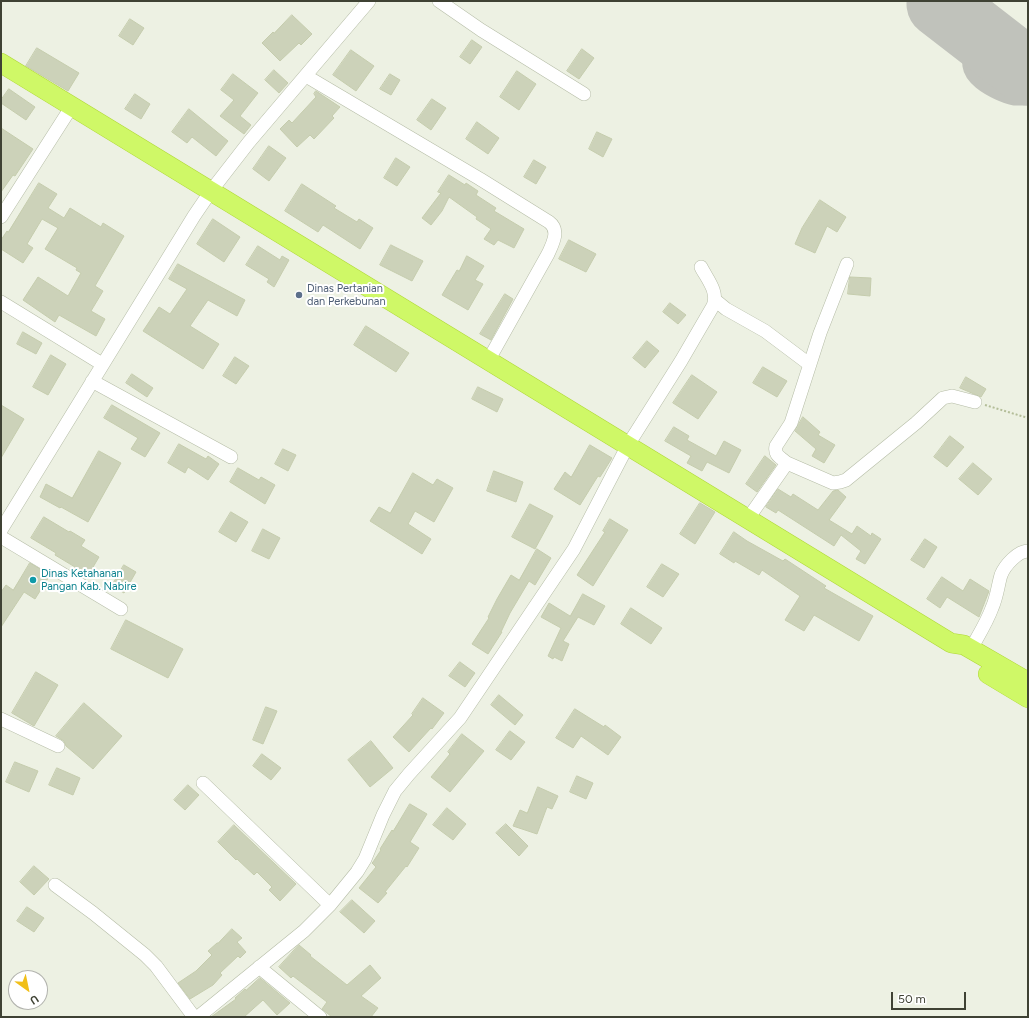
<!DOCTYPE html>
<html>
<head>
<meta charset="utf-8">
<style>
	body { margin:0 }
	#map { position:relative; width:1029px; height:1018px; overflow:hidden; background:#edf1e3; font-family:Figtree,sans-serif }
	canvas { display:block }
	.frame { position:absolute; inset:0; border:2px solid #3f4234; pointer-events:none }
	.north { position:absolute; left:8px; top:970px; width:40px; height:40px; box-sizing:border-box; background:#fff; border:1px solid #b2b3ae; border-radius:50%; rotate:147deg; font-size:11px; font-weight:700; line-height:16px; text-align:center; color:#3f4234 }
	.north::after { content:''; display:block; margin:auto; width:14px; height:18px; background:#f1bf19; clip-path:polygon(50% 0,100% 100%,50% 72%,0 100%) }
	.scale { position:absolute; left:891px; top:992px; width:75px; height:18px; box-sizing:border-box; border:2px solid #3f4234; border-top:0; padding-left:5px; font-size:12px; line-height:14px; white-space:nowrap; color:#3f4234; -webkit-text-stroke:3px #fff; paint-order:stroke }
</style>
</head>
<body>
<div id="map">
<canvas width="1029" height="1018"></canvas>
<div class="frame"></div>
<div class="north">U</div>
<div class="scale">50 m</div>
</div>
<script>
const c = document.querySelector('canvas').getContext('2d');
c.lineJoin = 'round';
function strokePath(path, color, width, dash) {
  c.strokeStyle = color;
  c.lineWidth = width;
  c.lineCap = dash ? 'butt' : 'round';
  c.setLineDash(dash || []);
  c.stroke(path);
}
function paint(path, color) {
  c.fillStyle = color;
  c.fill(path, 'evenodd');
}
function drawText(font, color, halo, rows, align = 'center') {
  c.font = font + ' Figtree,sans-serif';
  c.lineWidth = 4;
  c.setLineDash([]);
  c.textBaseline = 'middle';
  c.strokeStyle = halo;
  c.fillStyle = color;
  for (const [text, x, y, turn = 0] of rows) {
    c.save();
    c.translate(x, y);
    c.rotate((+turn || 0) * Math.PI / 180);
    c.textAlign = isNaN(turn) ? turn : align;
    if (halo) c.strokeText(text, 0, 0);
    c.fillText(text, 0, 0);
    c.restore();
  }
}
strokePath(new Path2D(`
	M 995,46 C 991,48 987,49 984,52 C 958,69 1001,89 1015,92 C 1019,92 1024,92 1028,92`), '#c0c2bb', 27);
strokePath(new Path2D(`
	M 940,4 L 1028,72`), '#c0c2bb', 67);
const building = new Path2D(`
	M 292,15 L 312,34 L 301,45 L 299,43 L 280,61 L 262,43 L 273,32 L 274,33 Z
	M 130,19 L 144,28 L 133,45 L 119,36 Z
	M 472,40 L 482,47 L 470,64 L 460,57 Z
	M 37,48 L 79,73 L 68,91 L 26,66 Z
	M 582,49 L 594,58 L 579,79 L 567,71 Z
	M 351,50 L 374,66 L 356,91 L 333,75 Z
	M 274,70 L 288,83 L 279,93 L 265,80 Z
	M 517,71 L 536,84 L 519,110 L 500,97 Z
	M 233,74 L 258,93 L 240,116 L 251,125 L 244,134 L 220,116 L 234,100 L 221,90 Z
	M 390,74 L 400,80 L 391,95 L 380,89 Z
	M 9,89 L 35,107 L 26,120 L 1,103 L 1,100 Z
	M 316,91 L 340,107 L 332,116 L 334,118 L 314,139 L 310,135 L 297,147 L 280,129 L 289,120 L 292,123 L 316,97 L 314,94 Z
	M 135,94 L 150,104 L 141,119 L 125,109 Z
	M 432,99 L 446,108 L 431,130 L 417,120 Z
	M 189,109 L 228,141 L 216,156 L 192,137 L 187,143 L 172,132 Z
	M 477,122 L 499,138 L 488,154 L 466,139 Z
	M 1,128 L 33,149 L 15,176 L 13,175 L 1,192 Z
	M 597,132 L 612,139 L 603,157 L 589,149 Z
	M 269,146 L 286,158 L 269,181 L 253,169 Z
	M 396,158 L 410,167 L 397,186 L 384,178 Z
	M 534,160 L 546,167 L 536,184 L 524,177 Z
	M 449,175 L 465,185 L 466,183 L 478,191 L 476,195 L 496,208 L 494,211 L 524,229 L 514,248 L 498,240 L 494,245 L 484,239 L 491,229 L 476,219 L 477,217 L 449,197 L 442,211 L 431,225 L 422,218 L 441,193 L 438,192 Z
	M 39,183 L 57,194 L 48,208 L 64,218 L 70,208 L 101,227 L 103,223 L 124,236 L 95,286 L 103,291 L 91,311 L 105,319 L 96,336 L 59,315 L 55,322 L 23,300 L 38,277 L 68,296 L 81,273 L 76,270 L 77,268 L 45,249 L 58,228 L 42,219 L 27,244 L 33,248 L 23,263 L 1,249 L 1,240 L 7,231 L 8,232 Z
	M 302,184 L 336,206 L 334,208 L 357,222 L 359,219 L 373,228 L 360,249 L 323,225 L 318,232 L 285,211 Z
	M 820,200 L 846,217 L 837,232 L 827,226 L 815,253 L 795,244 L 802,228 Z
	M 213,219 L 240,237 L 224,262 L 197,244 Z
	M 569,240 L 596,254 L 586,272 L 559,259 Z
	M 391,245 L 423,261 L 412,281 L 380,265 Z
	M 258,246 L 280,260 L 282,256 L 289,260 L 274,287 L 267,282 L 269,279 L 246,265 Z
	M 467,256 L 484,266 L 475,280 L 483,284 L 468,310 L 442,295 L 457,270 L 459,271 Z
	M 178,264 L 245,300 L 237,316 L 208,300 L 190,326 L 219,344 L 203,369 L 143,331 L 159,307 L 170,314 L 187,289 L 169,279 Z
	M 850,277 L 871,278 L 870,296 L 848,294 Z
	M 505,294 L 513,299 L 491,340 L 480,334 Z
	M 670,303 L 686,315 L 678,324 L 663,312 Z
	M 366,326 L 409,353 L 396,372 L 354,345 Z
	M 23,332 L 42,343 L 36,354 L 17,344 Z
	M 647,341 L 659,351 L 645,368 L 633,358 Z
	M 51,355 L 66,364 L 48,395 L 33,387 Z
	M 235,357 L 249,366 L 236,384 L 223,376 Z
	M 763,367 L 787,381 L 777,397 L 753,383 Z
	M 132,374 L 153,388 L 147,397 L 126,383 Z
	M 692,375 L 717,392 L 698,419 L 673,403 Z
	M 966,377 L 986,389 L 981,397 L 960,388 Z
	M 478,387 L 503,399 L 497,412 L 472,399 Z
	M 1,405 L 24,419 L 1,458 Z
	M 112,405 L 160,433 L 145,457 L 131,449 L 138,438 L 104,418 Z
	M 803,417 L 820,432 L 818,435 L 835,445 L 824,463 L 812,456 L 816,449 L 795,431 Z
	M 674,427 L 689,436 L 687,440 L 716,456 L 724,441 L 741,450 L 729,473 L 707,462 L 702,471 L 687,463 L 691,456 L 665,441 Z
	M 950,436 L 964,447 L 947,467 L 934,457 Z
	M 179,444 L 206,459 L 208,456 L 219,464 L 208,480 L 188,467 L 185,473 L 168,463 Z
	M 590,445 L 612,458 L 600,477 L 598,476 L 580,505 L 554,489 L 565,472 L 571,477 Z
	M 283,449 L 296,455 L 288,471 L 275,464 Z
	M 99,451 L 121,463 L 88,522 L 61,507 L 60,508 L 40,497 L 46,484 L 72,498 Z
	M 765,456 L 776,465 L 757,492 L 746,484 Z
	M 973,463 L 992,479 L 978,495 L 959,479 Z
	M 238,468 L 259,480 L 261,477 L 275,485 L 265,504 L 230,482 Z
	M 494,471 L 523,482 L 516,502 L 487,491 Z
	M 413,473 L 433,485 L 437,479 L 453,488 L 434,522 L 415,511 L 408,524 L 431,539 L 422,554 L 370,521 L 379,507 L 390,513 Z
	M 778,489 L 791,497 L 793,494 L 818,510 L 833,491 L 838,490 L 846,497 L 829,520 L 852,534 L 857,526 L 871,536 L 872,533 L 881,539 L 865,564 L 856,559 L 861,551 L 841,535 L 834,546 L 778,510 L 776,513 L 766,507 Z
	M 700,503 L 715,512 L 695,544 L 680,534 Z
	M 530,504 L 553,516 L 535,549 L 512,537 Z
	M 231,512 L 248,522 L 236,542 L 219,532 Z
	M 44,517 L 69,532 L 70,531 L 85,540 L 81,546 L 99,557 L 86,579 L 73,571 L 75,567 L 55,555 L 56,553 L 31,538 Z
	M 610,519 L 628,530 L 593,586 L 577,575 L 605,532 L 603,531 Z
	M 263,529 L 280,538 L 269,559 L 252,551 Z
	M 734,532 L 747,541 L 783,561 L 785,559 L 826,586 L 824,588 L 873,616 L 859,641 L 814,615 L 804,631 L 785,620 L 800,596 L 762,570 L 759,575 L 735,561 L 734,563 L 720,554 Z
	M 925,539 L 937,547 L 924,568 L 911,560 Z
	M 537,549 L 551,558 L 535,585 L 529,581 L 510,613 L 501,632 L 502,632 L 488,654 L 472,644 L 489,618 L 488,617 L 497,599 L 511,575 L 519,580 Z
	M 30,563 L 50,575 L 35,599 L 24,592 L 1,627 L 1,592 L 6,585 L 13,590 Z
	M 662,564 L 679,574 L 663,597 L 647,587 Z
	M 124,565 L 136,572 L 124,593 L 112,586 Z
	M 942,577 L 963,591 L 970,579 L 989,591 L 979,617 L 947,597 L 940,608 L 927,599 Z
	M 583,594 L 605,606 L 594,625 L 578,617 L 563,641 L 569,644 L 562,661 L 554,657 L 553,659 L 548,656 L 561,628 L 541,617 L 549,603 L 570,616 Z
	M 631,608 L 662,628 L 651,644 L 621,624 Z
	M 126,620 L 183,649 L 168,678 L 111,649 Z
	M 460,662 L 475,673 L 465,687 L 449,676 Z
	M 36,672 L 58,685 L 34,726 L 12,713 Z
	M 499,695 L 523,715 L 515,725 L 491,705 Z
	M 423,698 L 444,713 L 432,729 L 431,728 L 409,752 L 393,737 L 413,715 L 412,714 Z
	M 84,703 L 122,736 L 93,769 L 66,746 L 64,741 L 56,736 Z
	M 266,707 L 277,711 L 263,744 L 253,740 Z
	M 575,709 L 604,727 L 605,725 L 621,737 L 608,755 L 581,736 L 573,748 L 556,738 Z
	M 510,731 L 525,742 L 511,760 L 496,750 Z
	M 462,734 L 484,751 L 450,792 L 431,777 L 450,754 L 448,752 Z
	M 371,741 L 393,768 L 370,787 L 348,760 Z
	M 262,754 L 281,768 L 271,780 L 253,766 Z
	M 15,762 L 38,771 L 29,792 L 6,782 Z
	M 57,768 L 80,778 L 73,795 L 49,785 Z
	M 577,776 L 593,783 L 586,799 L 570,792 Z
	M 188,785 L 199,795 L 185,810 L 174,800 Z
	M 538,787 L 558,796 L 552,809 L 547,807 L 537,834 L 513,826 L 520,810 L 527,813 Z
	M 410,804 L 427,814 L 410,842 L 419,848 L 407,867 L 406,866 L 385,892 L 387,893 L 378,903 L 359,888 L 376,867 L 372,863 L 373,862 L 381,850 L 380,849 L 392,830 L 393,831 Z
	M 447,808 L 466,824 L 453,840 L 433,825 Z
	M 506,824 L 528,846 L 519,856 L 496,833 Z
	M 234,825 L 296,884 L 280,901 L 269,890 L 272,887 L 257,872 L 254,875 L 237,859 L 236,860 L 218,842 Z
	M 34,866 L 49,879 L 34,895 L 20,882 Z
	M 352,900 L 375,921 L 364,933 L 340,912 Z
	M 27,907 L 44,918 L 34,932 L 17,921 Z
	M 232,929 L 242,938 L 237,942 L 246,952 L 240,958 L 238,956 L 220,973 L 222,975 L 213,985 L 190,999 L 178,983 L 196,971 L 212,955 L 208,951 L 217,943 L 218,943 Z
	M 299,945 L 311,955 L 310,956 L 347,985 L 370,965 L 381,978 L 361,996 L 378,1008 L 371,1017 L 332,1017 L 322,1009 L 327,1002 L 293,976 L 291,978 L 279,967 Z
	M 260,978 L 290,1003 L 277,1015 L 263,1000 L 244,1017 L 211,1017 L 236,999 L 235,998 L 245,989 L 246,990 Z`);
paint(building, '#ccd2b9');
strokePath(building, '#c5ccad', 1);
const minor = new Path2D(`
	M 439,1 L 481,30 L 584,94
	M 306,76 L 480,179 L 549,222 C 560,230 553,243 548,254 L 488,361
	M 1,217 L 72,106
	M 715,300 L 726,309 L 765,331 L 809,364
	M 1,302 L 102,364
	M 92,381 L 231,457
	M 787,463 C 780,457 774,455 776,446 L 791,423 L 820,333 L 847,264
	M 747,520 L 787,463 L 833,483 L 840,482 L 846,480 L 916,423 L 943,398 L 952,396 L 975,402
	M 1,530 L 194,216 L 211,191 L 249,142 L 369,1
	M 1,537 L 121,609
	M 971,649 C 978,636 987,622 992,608 C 997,597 998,585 1001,575 C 1005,565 1018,551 1028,551
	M 1,719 L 58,746
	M 203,783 L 330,905
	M 55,885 L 93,913 L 145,955 L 156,966 L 194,1017
	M 259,967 L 320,1017
	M 198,1017 L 304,931 L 330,905 L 357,872 L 365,859 L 383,815 L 395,791 L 409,774 L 460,718 L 574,549 L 628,445 L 681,361 L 713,306 C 719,292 707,279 701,267`);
const highway = new Path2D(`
	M 1,63 L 951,643 L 964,645 L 1028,682
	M 988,674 L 1028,698`);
strokePath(minor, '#b5bca6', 14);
strokePath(highway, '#afd637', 20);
strokePath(new Path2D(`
	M 985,405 L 1028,418`), '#b3bd98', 2, [2, 2]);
strokePath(minor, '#fff', 13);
strokePath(highway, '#cff867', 19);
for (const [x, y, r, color] of [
	[299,295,4,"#5c6f8a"],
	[33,580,4,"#0f9aa8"]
]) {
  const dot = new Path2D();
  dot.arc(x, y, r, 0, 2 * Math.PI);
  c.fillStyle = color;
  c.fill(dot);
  strokePath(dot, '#fff', 1.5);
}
drawText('11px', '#4e5e75', '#fff', [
	["Dinas Pertanian",307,289],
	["dan Perkebunan",307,302]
], 'left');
drawText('11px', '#0d838f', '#fff', [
	["Dinas Ketahanan",41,574],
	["Pangan Kab. Nabire",41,587]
], 'left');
</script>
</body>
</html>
